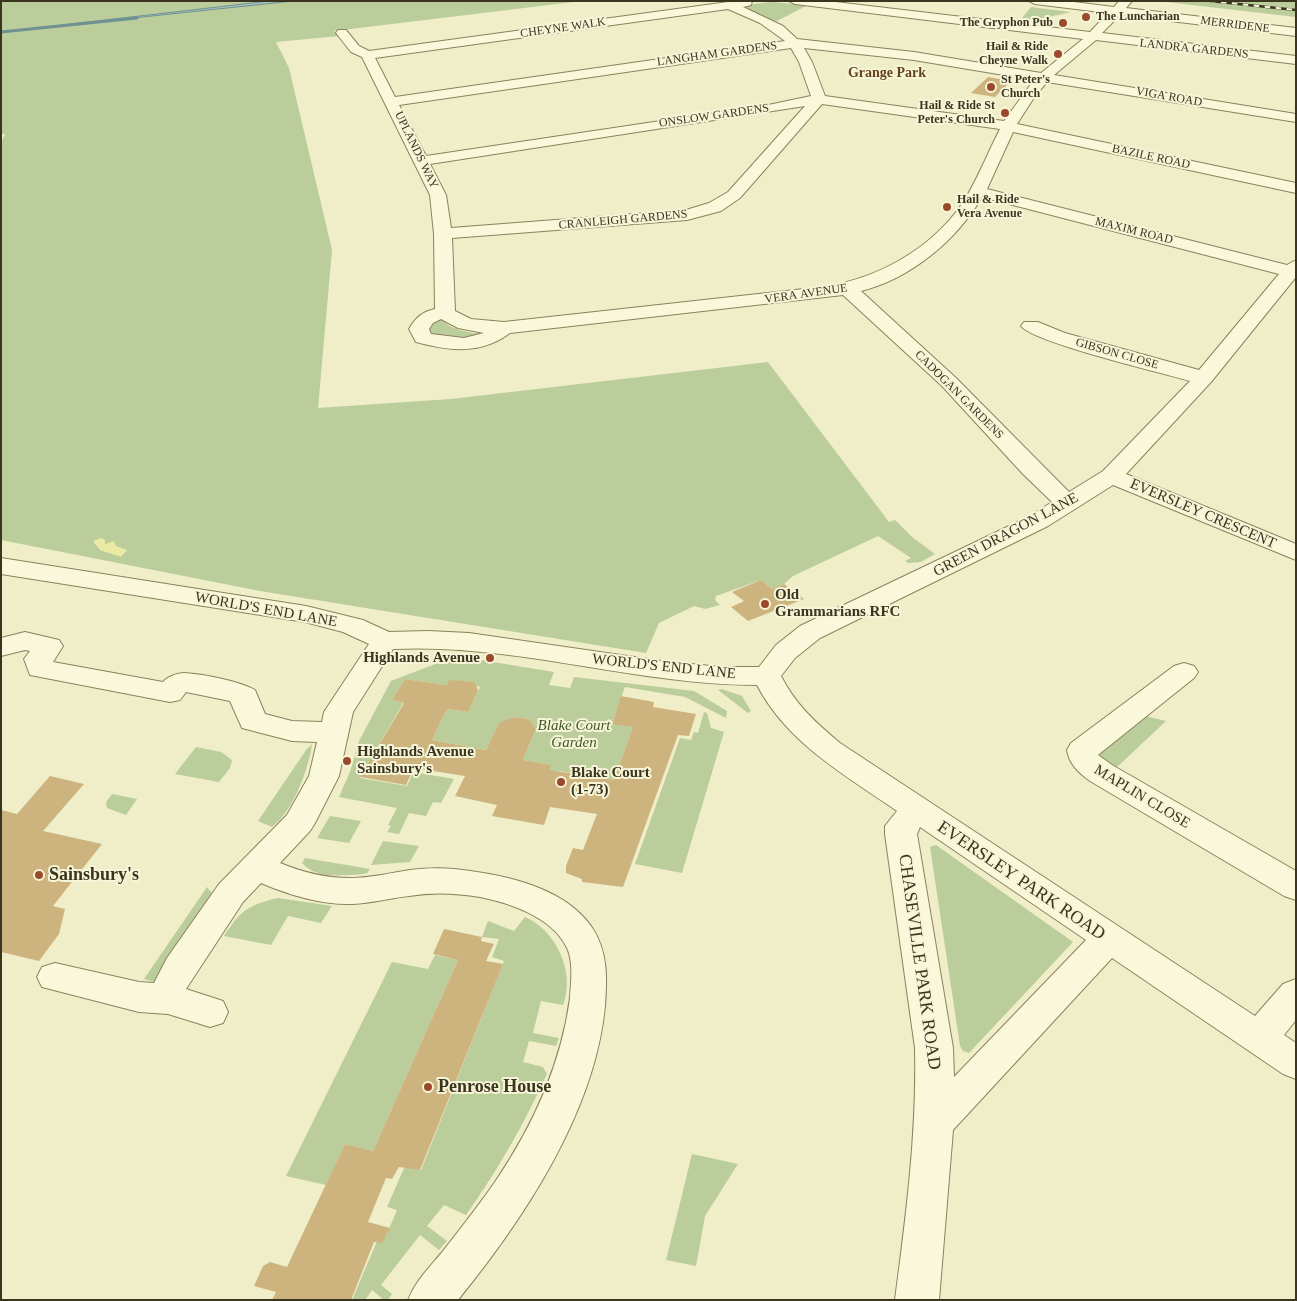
<!DOCTYPE html>
<html>
<head>
<meta charset="utf-8">
<style>
	body { margin:0 }
	#map { position:relative; width:1297px; height:1301px; overflow:hidden; background:#efeec8; font-family:Georgia,serif }
	canvas { display:block }
	.frame { position:absolute; inset:0; border:2px solid #3b3520; pointer-events:none }
</style>
</head>
<body>
<div id="map">
<canvas width="1297" height="1301"></canvas>
<div class="frame"></div>
</div>
<script>
const c = document.querySelector('canvas').getContext('2d');
c.lineJoin = 'round';
function paint(path, color) {
  c.fillStyle = color;
  c.fill(path, 'evenodd');
}
function strokePath(path, color, width, dash) {
  c.strokeStyle = color;
  c.lineWidth = width;
  c.lineCap = dash ? 'butt' : 'round';
  c.setLineDash(dash || []);
  c.stroke(path);
}
function drawText(font, color, halo, rows, align = 'center') {
  c.font = font + ' Georgia,serif';
  c.lineWidth = 4;
  c.setLineDash([]);
  c.textBaseline = 'middle';
  c.strokeStyle = halo;
  c.fillStyle = color;
  for (const [text, x, y, turn = 0] of rows) {
    c.save();
    c.translate(x, y);
    c.rotate((+turn || 0) * Math.PI / 180);
    c.textAlign = isNaN(turn) ? turn : align;
    if (halo) c.strokeText(text, 0, 0);
    c.fillText(text, 0, 0);
    c.restore();
  }
}
paint(new Path2D(`
	M 1,1 L 582,1 L 334,31 L 339,36 L 276,42 L 289,68 L 332,250 L 318,408 L 451,399 L 768,362 L 889,522 L 895,520 L 912,537 L 935,554 L 921,562 L 908,563 L 905,561 L 911,558 L 878,536 L 793,576 L 784,584 L 772,589 L 761,580 L 716,596 L 715,600 L 720,605 L 705,609 L 694,606 L 659,623 L 646,653 L 260,591 L 1,540 L 1,143 L 5,134 L 1,134 Z
	M 1157,1 L 1296,1 L 1296,17 Z
	M 771,2 L 808,5 L 775,22 L 737,6 Z
	M 1031,7 L 1071,12 L 1035,20 L 1022,18 Z
	M 439,316 C 449,331 470,333 487,334 L 474,340 L 429,337 L 428,321 Z
	M 456,656 L 554,672 L 549,685 L 570,688 L 574,677 L 694,691 L 727,711 L 726,718 L 685,697 L 625,687 L 612,723 L 633,727 L 614,780 L 559,771 L 546,775 L 550,765 L 523,760 L 536,729 L 532,728 L 529,719 L 514,717 L 504,723 L 499,723 L 486,750 L 432,740 L 447,709 L 468,712 L 480,687 L 476,686 L 475,682 L 449,681 L 447,685 L 405,679 L 392,700 L 403,703 L 360,778 L 407,786 L 413,772 L 454,779 L 441,803 L 433,802 L 426,816 L 409,813 L 399,834 L 387,832 L 391,826 L 388,825 L 397,808 L 339,797 L 350,772 L 359,741 L 391,681 Z
	M 722,689 L 742,696 L 751,711 L 748,713 L 718,690 Z
	M 704,712 L 707,713 L 711,728 L 724,732 L 682,873 L 635,864 L 680,738 L 691,740 L 694,732 L 698,733 Z
	M 1141,715 L 1166,721 L 1115,769 L 1102,760 L 1099,749 Z
	M 312,744 C 309,769 292,813 272,827 L 258,821 L 306,750 Z
	M 196,747 L 221,752 L 232,760 L 230,768 L 219,782 L 175,774 Z
	M 112,794 L 137,799 L 126,815 L 107,808 L 106,802 Z
	M 330,816 L 361,821 L 349,843 L 317,838 Z
	M 383,841 L 419,846 L 410,862 L 371,865 Z
	M 936,845 L 1073,942 L 969,1053 L 963,1051 L 960,1046 L 930,847 Z
	M 305,858 L 370,869 L 367,873 L 364,874 C 344,875 317,880 302,863 Z
	M 207,887 L 212,893 L 155,982 L 144,979 Z
	M 278,898 L 332,906 L 321,923 L 288,916 L 271,945 L 224,936 C 241,910 248,905 278,898 Z
	M 525,917 C 556,930 576,973 563,1005 L 541,1001 L 533,1033 L 559,1038 L 556,1046 L 529,1041 L 523,1062 L 543,1067 L 547,1074 C 524,1124 498,1170 466,1215 L 444,1205 L 427,1226 L 447,1241 L 439,1250 L 420,1235 L 381,1285 L 392,1294 L 388,1300 L 384,1300 L 372,1290 L 365,1300 L 352,1300 L 380,1234 L 386,1236 L 397,1210 L 387,1207 L 405,1166 L 421,1170 L 504,961 L 492,957 L 499,939 L 482,937 L 488,921 L 514,931 Z
	M 435,955 L 458,960 L 373,1151 L 345,1144 L 326,1185 L 286,1176 L 392,962 L 428,969 Z
	M 692,1154 L 738,1164 L 705,1216 L 696,1266 L 666,1260 Z`), '#bacd9b');
paint(new Path2D(`
	M 101,538 L 105,540 L 105,544 L 114,541 L 116,546 L 127,550 L 121,557 L 100,550 L 93,541 Z`), '#eaeaa5');
const water = new Path2D(`
	M 270,1 L 293,1 L 1,32 Z`);
paint(water, '#a9c3c2');
strokePath(water, '#6f9191', 1);
strokePath(new Path2D(`
	M 1,32 L 137,18`), '#6f9191', 3);
paint(new Path2D(`
	M 988,77 L 1011,81 L 995,97 L 971,93 Z
	M 761,580 L 772,589 L 784,584 L 804,599 L 748,621 L 731,607 L 744,601 L 732,592 Z
	M 405,679 L 447,685 L 449,680 L 475,682 L 478,691 L 468,712 L 447,709 L 432,740 L 486,750 L 499,723 L 514,717 L 529,719 L 536,729 L 523,760 L 551,765 L 549,770 L 614,780 L 633,727 L 612,724 L 621,696 L 654,702 L 653,707 L 696,714 L 689,736 L 678,735 L 623,887 L 582,882 L 582,879 L 566,873 L 566,866 L 573,848 L 583,850 L 597,814 L 550,807 L 544,825 L 492,816 L 497,805 L 455,796 L 465,776 L 414,768 L 406,785 L 360,777 L 404,703 L 392,700 Z
	M 50,776 L 84,784 L 43,831 L 102,844 L 53,906 L 65,909 L 59,934 L 39,961 L 1,952 L 1,810 L 17,814 Z
	M 444,929 L 482,937 L 481,941 L 494,944 L 486,961 L 503,964 L 420,1170 L 399,1167 L 392,1179 L 386,1178 L 368,1222 L 390,1228 L 382,1243 L 374,1242 L 351,1300 L 272,1300 L 276,1292 L 254,1286 L 263,1266 L 270,1262 L 287,1267 L 345,1144 L 373,1151 L 458,960 L 433,954 Z`), '#cdb47e');
const minor = new Path2D(`
	M 752,1 L 751,5 L 743,7 L 783,26 L 797,39 L 914,52 L 1041,73 L 1083,39 L 795,4 L 789,1 L 827,1 L 1090,32 L 1108,13 L 1035,4 L 1029,1 L 1066,1 L 1114,7 L 1119,1 L 1132,1 L 1126,8 L 1296,28 L 1296,36 L 1120,15 L 1102,33 L 1296,56 L 1296,64 L 1096,40 L 1054,75 L 1296,114 L 1296,122 L 1047,82 L 1035,96 L 1017,124 L 1296,183 L 1296,193 L 1013,132 L 987,189 L 1287,265 L 1296,260 L 1296,277 L 1211,382 L 1126,474 L 1296,544 L 1296,560 L 1113,485 L 1048,526 L 820,638 L 795,658 L 781,676 C 795,704 816,723 840,743 L 1255,1016 L 1283,984 L 1296,979 L 1296,1020 L 1284,1035 L 1296,1043 L 1296,1079 L 1283,1074 L 1112,958 L 953,1130 L 939,1300 L 895,1300 C 906,1216 917,1133 915,1048 L 885,834 L 885,826 L 897,811 C 845,775 787,743 757,685 C 635,685 516,643 393,649 L 353,712 L 339,776 L 315,823 L 310,831 L 280,863 C 302,872 325,878 350,878 C 370,878 390,873 410,870 C 432,867 455,868 477,872 C 518,878 569,892 593,929 C 608,953 607,979 605,1006 C 595,1112 524,1219 458,1300 L 408,1300 C 416,1280 430,1267 443,1251 C 461,1228 479,1205 495,1182 C 533,1126 561,1065 570,998 C 571,983 574,960 566,946 C 551,917 510,903 480,897 C 456,893 432,892 409,896 C 390,898 372,903 353,904 C 322,905 289,895 261,883 L 243,902 L 186,989 L 223,1001 L 228,1012 L 223,1023 L 210,1027 L 168,1014 L 139,1012 L 42,987 L 37,977 L 42,967 L 55,963 L 139,982 L 154,983 L 167,958 L 219,884 L 287,815 L 309,776 L 317,742 L 292,741 L 242,728 L 230,701 L 186,692 L 180,700 L 170,702 L 30,675 L 24,659 L 30,651 L 25,650 L 1,656 L 1,638 L 25,632 L 59,640 L 63,646 L 53,662 L 163,682 C 167,677 177,673 184,673 C 203,674 239,681 255,690 L 265,714 L 292,721 L 322,722 L 324,712 L 369,644 L 343,632 L 305,622 L 1,574 L 1,558 L 306,606 L 363,620 L 389,632 L 428,631 L 469,633 L 662,661 L 721,667 L 759,667 L 776,645 L 800,626 L 1030,516 L 1052,502 L 1023,474 L 942,386 L 843,295 L 510,333 C 481,355 449,351 416,342 L 409,329 C 416,317 422,312 435,309 L 434,234 L 430,195 L 362,57 L 351,52 L 336,33 L 338,30 L 346,30 L 359,46 L 369,51 L 728,2 ZM 728,9 L 760,23 L 785,41 L 395,97 L 375,58 ZM 791,48 L 799,62 L 811,96 L 768,105 L 426,156 L 399,105 ZM 804,48 L 914,60 L 1034,80 L 1004,121 L 825,96 L 812,62 ZM 822,104 L 1000,129 C 987,154 977,181 962,204 C 930,250 877,279 822,287 L 504,322 L 471,319 L 455,311 L 452,238 L 687,220 L 721,211 L 740,198 ZM 805,106 L 728,192 L 709,203 L 686,210 L 451,228 L 446,195 L 430,164 ZM 982,197 L 1279,274 L 1199,370 L 1065,333 L 1038,322 L 1024,322 L 1021,326 C 1032,342 1163,373 1190,381 L 1103,471 L 1069,492 L 956,378 L 861,291 C 910,279 956,241 982,197 ZM 441,319 L 458,328 L 484,333 L 464,338 L 431,334 L 429,329 L 433,323 ZM 920,827 L 1086,940 L 954,1077 L 953,1048 L 917,834 Z
	M 1184,663 L 1194,666 L 1198,672 L 1194,678 L 1098,755 L 1112,765 L 1296,871 L 1296,900 L 1284,896 L 1090,781 C 1079,773 1069,764 1067,750 L 1071,743 L 1174,666 Z`);
strokePath(minor, '#8b825c', 2);
paint(minor, '#f9f8db');
const rail = new Path2D(`
	M 1210,1 L 1296,10`);
strokePath(rail, '#3b3520', 2.5);
strokePath(rail, '#f6f5d7', 2, [5.5]);
for (const [x, y, r, color] of [
	[1086,17,5,"#9a492c"],
	[1063,23,5,"#9a492c"],
	[1058,54,5,"#9a492c"],
	[991,87,5,"#9a492c"],
	[1005,113,5,"#9a492c"],
	[947,207,5,"#9a492c"],
	[765,604,5,"#9a492c"],
	[490,658,5,"#9a492c"],
	[347,761,5,"#9a492c"],
	[561,782,5,"#9a492c"],
	[39,875,5,"#9a492c"],
	[428,1087,5,"#9a492c"]
]) {
  const dot = new Path2D();
  dot.arc(x, y, r, 0, 2 * Math.PI);
  c.fillStyle = color;
  c.fill(dot);
  strokePath(dot, '#f6f5d7', 2);
}
drawText('bold 12px', '#3b3520', '#f6f5d7', [
	["The Luncharian",1096,17],
	["The Gryphon Pub",1053,23,"right"],
	["Hail & Ride",1048,47,"right"],
	["Cheyne Walk",1048,61,"right"],
	["St Peter's",1001,80],
	["Church",1001,94],
	["Hail & Ride St",995,106,"right"],
	["Peter's Church",995,120,"right"],
	["Hail & Ride",957,200],
	["Vera Avenue",957,214]
], 'left');
drawText('12px', '#3b3520', '#f6f5d7', [
	["MERRIDENE",1235,25,7],
	["CHEYNE WALK",563,28,-8],
	["LANDRA GARDENS",1194,49,6],
	["LANGHAM GARDENS",717,54,-8],
	["VIGA ROAD",1169,97,10],
	["ONSLOW GARDENS",714,116,-8],
	["UPLANDS WAY",416,150,64],
	["BAZILE ROAD",1151,157,12],
	["CRANLEIGH GARDENS",623,220,-5],
	["MAXIM ROAD",1134,231,14],
	["VERA AVENUE",806,294,-8],
	["GIBSON CLOSE",1117,354,16],
	["CADOGAN GARDENS",959,395,45]
]);
drawText('bold 14px', '#68421f', '#f6f5d7', [
	["Grange Park",887,73]
]);
drawText('15px', '#3b3520', '#f6f5d7', [
	["EVERSLEY CRESCENT",1203,514,23],
	["GREEN DRAGON LANE",1006,535,-28],
	["WORLD'S END LANE",266,610,10],
	["WORLD'S END LANE",664,667,6],
	["MAPLIN CLOSE",1142,797,31]
]);
drawText('bold 15px', '#3b3520', '#f6f5d7', [
	["Old",775,595],
	["Grammarians RFC",775,612],
	["Highlands Avenue",480,658,"right"],
	["Highlands Avenue",357,752],
	["Sainsbury's",357,769],
	["Blake Court",571,773],
	["(1-73)",571,790]
], 'left');
drawText('italic 15px', '#3e5827', '#f6f5d7', [
	["Blake Court",574,726],
	["Garden",574,743]
]);
drawText('bold 18px', '#3b3520', '#f6f5d7', [
	["Sainsbury's",49,875],
	["Penrose House",438,1087]
], 'left');
drawText('18px', '#3b3520', '#f6f5d7', [
	["EVERSLEY PARK ROAD",1021,881,34],
	["CHASEVILLE PARK ROAD",919,962,82]
]);
</script>
</body>
</html>
